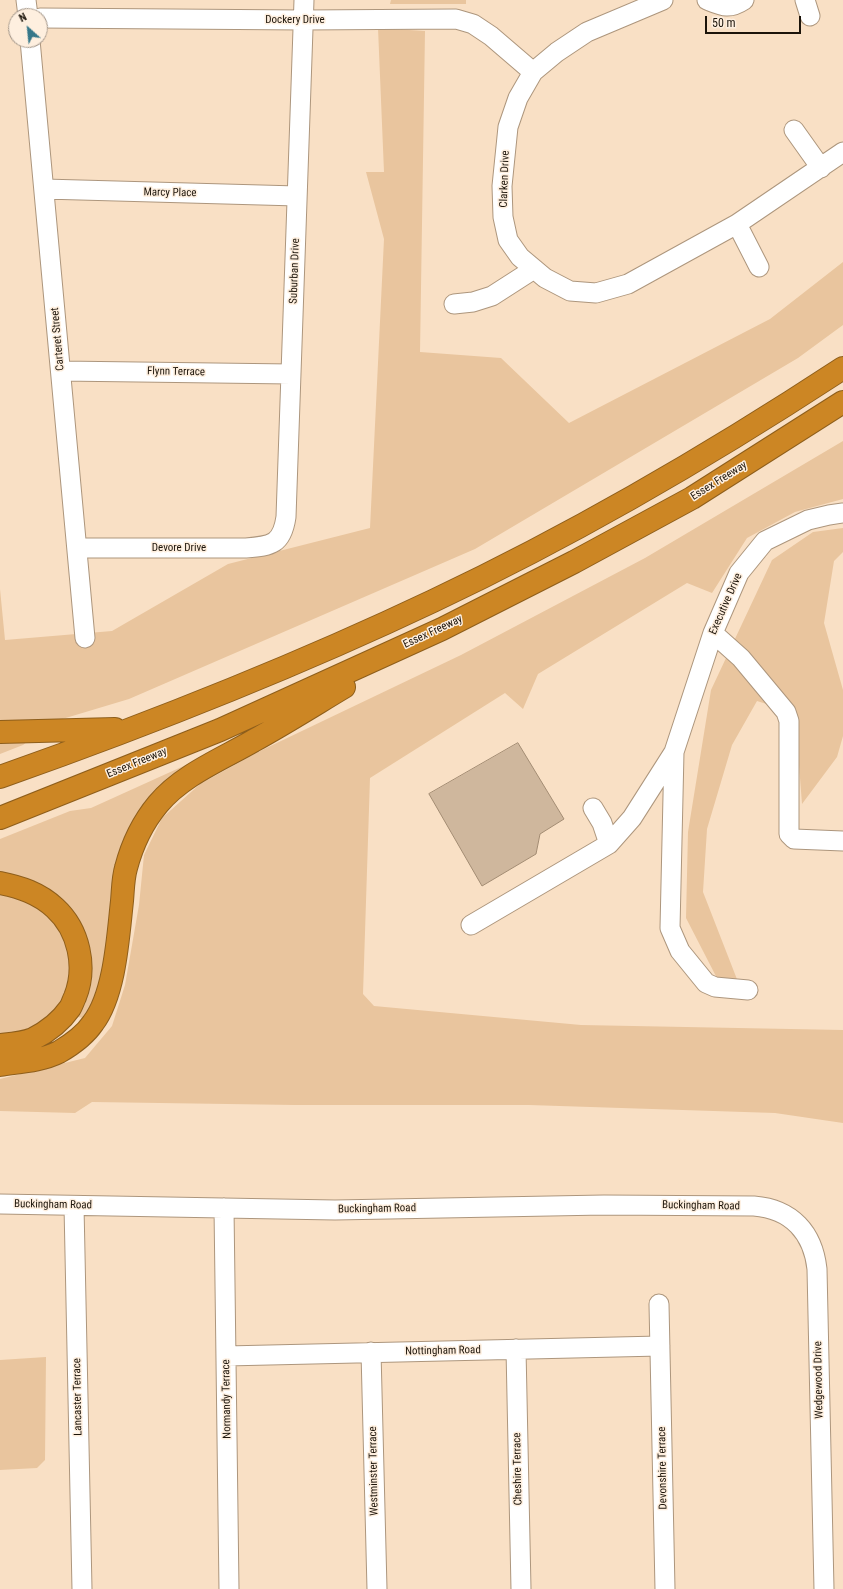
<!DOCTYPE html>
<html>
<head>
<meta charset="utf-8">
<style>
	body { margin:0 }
	#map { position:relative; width:843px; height:1589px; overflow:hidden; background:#f9e0c5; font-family:"Roboto Condensed",sans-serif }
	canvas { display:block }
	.north { position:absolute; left:8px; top:8px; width:40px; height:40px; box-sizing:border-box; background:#feefdf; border:1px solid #a4978a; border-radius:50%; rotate:333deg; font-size:11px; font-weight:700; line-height:16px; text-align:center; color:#1c140a }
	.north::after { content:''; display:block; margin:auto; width:14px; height:18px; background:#357789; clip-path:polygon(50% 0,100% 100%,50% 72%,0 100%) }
	.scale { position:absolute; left:705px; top:16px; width:96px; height:18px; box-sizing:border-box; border:2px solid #1c140a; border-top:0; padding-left:5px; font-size:12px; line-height:14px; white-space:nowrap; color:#1c140a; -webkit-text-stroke:3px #feefdf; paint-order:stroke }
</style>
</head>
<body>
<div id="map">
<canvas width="843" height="1589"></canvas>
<div class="north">N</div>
<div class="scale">50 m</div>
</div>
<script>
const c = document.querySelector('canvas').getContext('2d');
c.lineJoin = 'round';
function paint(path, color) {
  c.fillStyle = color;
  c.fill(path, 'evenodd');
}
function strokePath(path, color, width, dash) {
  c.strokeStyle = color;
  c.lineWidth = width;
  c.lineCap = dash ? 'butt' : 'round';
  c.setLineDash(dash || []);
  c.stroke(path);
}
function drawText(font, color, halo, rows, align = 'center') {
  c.font = font + ' "Roboto Condensed",sans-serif';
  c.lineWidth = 3;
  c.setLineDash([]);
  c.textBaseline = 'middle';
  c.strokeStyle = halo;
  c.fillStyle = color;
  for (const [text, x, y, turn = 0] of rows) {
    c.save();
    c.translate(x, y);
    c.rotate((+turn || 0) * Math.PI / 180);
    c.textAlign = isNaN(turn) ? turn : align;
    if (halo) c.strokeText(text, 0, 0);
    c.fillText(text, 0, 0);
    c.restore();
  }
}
paint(new Path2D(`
	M 391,0 L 466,0 L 466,4 L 390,4 Z
	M 378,28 L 425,31 L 420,352 L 501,358 L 569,423 L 770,319 L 843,262 L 843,325 L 798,358 L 475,549 L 129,699 L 49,723 L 0,724 L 0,589 L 5,640 L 112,631 L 228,564 L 370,528 L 384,239 L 366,172 L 384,172 Z
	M 843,441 L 843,499 L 795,512 L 747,538 L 712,593 L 687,583 L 538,674 L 523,709 L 505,693 L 370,778 L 363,994 L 374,1006 L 581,1025 L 843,1030 L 843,1123 L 775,1113 L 529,1105 L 295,1105 L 92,1102 L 75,1113 L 0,1111 L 0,1079 L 85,1058 L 112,1026 L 125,985 L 139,905 L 144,855 L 162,818 L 200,784 L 260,751 L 461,655 L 645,558 Z
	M 843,528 L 843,552 L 834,561 L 824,623 L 843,690 L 843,736 L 837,757 L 802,804 L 795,713 L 757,701 L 732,745 L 707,829 L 703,892 L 740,987 L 720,984 L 686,918 L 688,832 L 711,690 L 772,560 L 813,532 Z
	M 0,735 L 32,738 L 23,745 L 0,754 Z
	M 188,764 L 130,826 L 121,856 L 99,989 L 84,1018 L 70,1016 L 87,979 L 60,905 L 25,878 L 0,873 L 0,839 L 70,811 L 91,808 Z
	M 0,889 L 56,917 L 71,950 L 71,981 L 59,1003 L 44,1022 L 13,1035 L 0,1037 Z
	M 46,1357 L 45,1460 L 37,1468 L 0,1470 L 0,1360 Z`), '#e9c59e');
const building = new Path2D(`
	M 518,743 L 564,819 L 540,834 L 536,854 L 482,886 L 429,794 Z`);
paint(building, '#cfb79d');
strokePath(building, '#a38c73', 1);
const minor = new Path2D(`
	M 26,0 L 28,16
	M 663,0 L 587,32 L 557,52 L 533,72 L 518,98 L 508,127 L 502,186 L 503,217 L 508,240 L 520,257 L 545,278 L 570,291 L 596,293 L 628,284 L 737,224 L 843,152
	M 707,0 C 722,6 729,10 744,0
	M 805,0 L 810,16
	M 40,18 L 303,20 L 456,19 L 473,24 L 491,36 L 533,72
	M 30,40 L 85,638
	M 794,130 L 821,168
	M 44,189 L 297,196
	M 737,224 L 759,267
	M 454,304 L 473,302 L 492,296 L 534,269
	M 61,371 L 291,374
	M 77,548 L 246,548 C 272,546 282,544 286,517 L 304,0
	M 713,633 L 741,658 L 786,712 L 789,721 L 789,834 L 794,839 L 843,841
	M 674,752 L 670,928 L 680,951 L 706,983 L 715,987 L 748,990
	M 593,808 L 602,823 L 609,844
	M 471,925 L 609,844 L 632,818 L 674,752 L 713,633 L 739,573 L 765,541 L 808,520 L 829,515 L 843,513
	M 0,1204 L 335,1210 L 604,1205 L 754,1206 C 792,1209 813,1233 817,1269 L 824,1589
	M 74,1206 L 82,1589
	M 224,1208 L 229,1589
	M 659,1304 L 665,1589
	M 516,1349 L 521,1589
	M 371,1352 L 377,1589
	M 226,1356 L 660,1346`);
const highway = new Path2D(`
	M 0,732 L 115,729
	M 0,777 C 147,725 292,668 433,601 C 575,534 712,454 843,368
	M 0,818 L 220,730 L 442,629 L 574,562 L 692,498 L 843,402
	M 0,883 C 20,887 39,893 55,908 C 79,930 87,967 75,997 C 73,1001 72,1005 70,1008 C 61,1021 47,1032 33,1039 C 24,1043 10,1044 0,1045
	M 0,1065 C 19,1062 41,1061 59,1052 C 71,1045 85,1035 93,1023 C 115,994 118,937 122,901 C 123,890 123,878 126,868 C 132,845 143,822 158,804 C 182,775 222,759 253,741 C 284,724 314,705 344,687`);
strokePath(minor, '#ad967d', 21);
strokePath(highway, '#8e5e1b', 24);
strokePath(minor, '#fff', 19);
strokePath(highway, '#cc8624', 22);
drawText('11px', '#1c140a', '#feefdf', [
	["Dockery Drive",295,20],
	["Clarken Drive",505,179,-88],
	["Marcy Place",170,193,1],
	["Suburban Drive",295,271,-88],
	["Carteret Street",58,339,-95],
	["Flynn Terrace",176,372,1],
	["Essex Freeway",719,481,-32],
	["Devore Drive",179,548],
	["Executive Drive",726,604,-66],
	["Essex Freeway",433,632,-25],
	["Essex Freeway",137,763,-22],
	["Buckingham Road",53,1205,1],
	["Buckingham Road",701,1206,1],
	["Buckingham Road",377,1209,-1],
	["Nottingham Road",443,1351,-1],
	["Wedgewood Drive",819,1380,-91],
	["Lancaster Terrace",78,1397,-91],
	["Normandy Terrace",227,1399,-91],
	["Devonshire Terrace",663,1468,-91],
	["Cheshire Terrace",518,1469,-91],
	["Westminster Terrace",374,1471,-91]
]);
</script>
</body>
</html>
